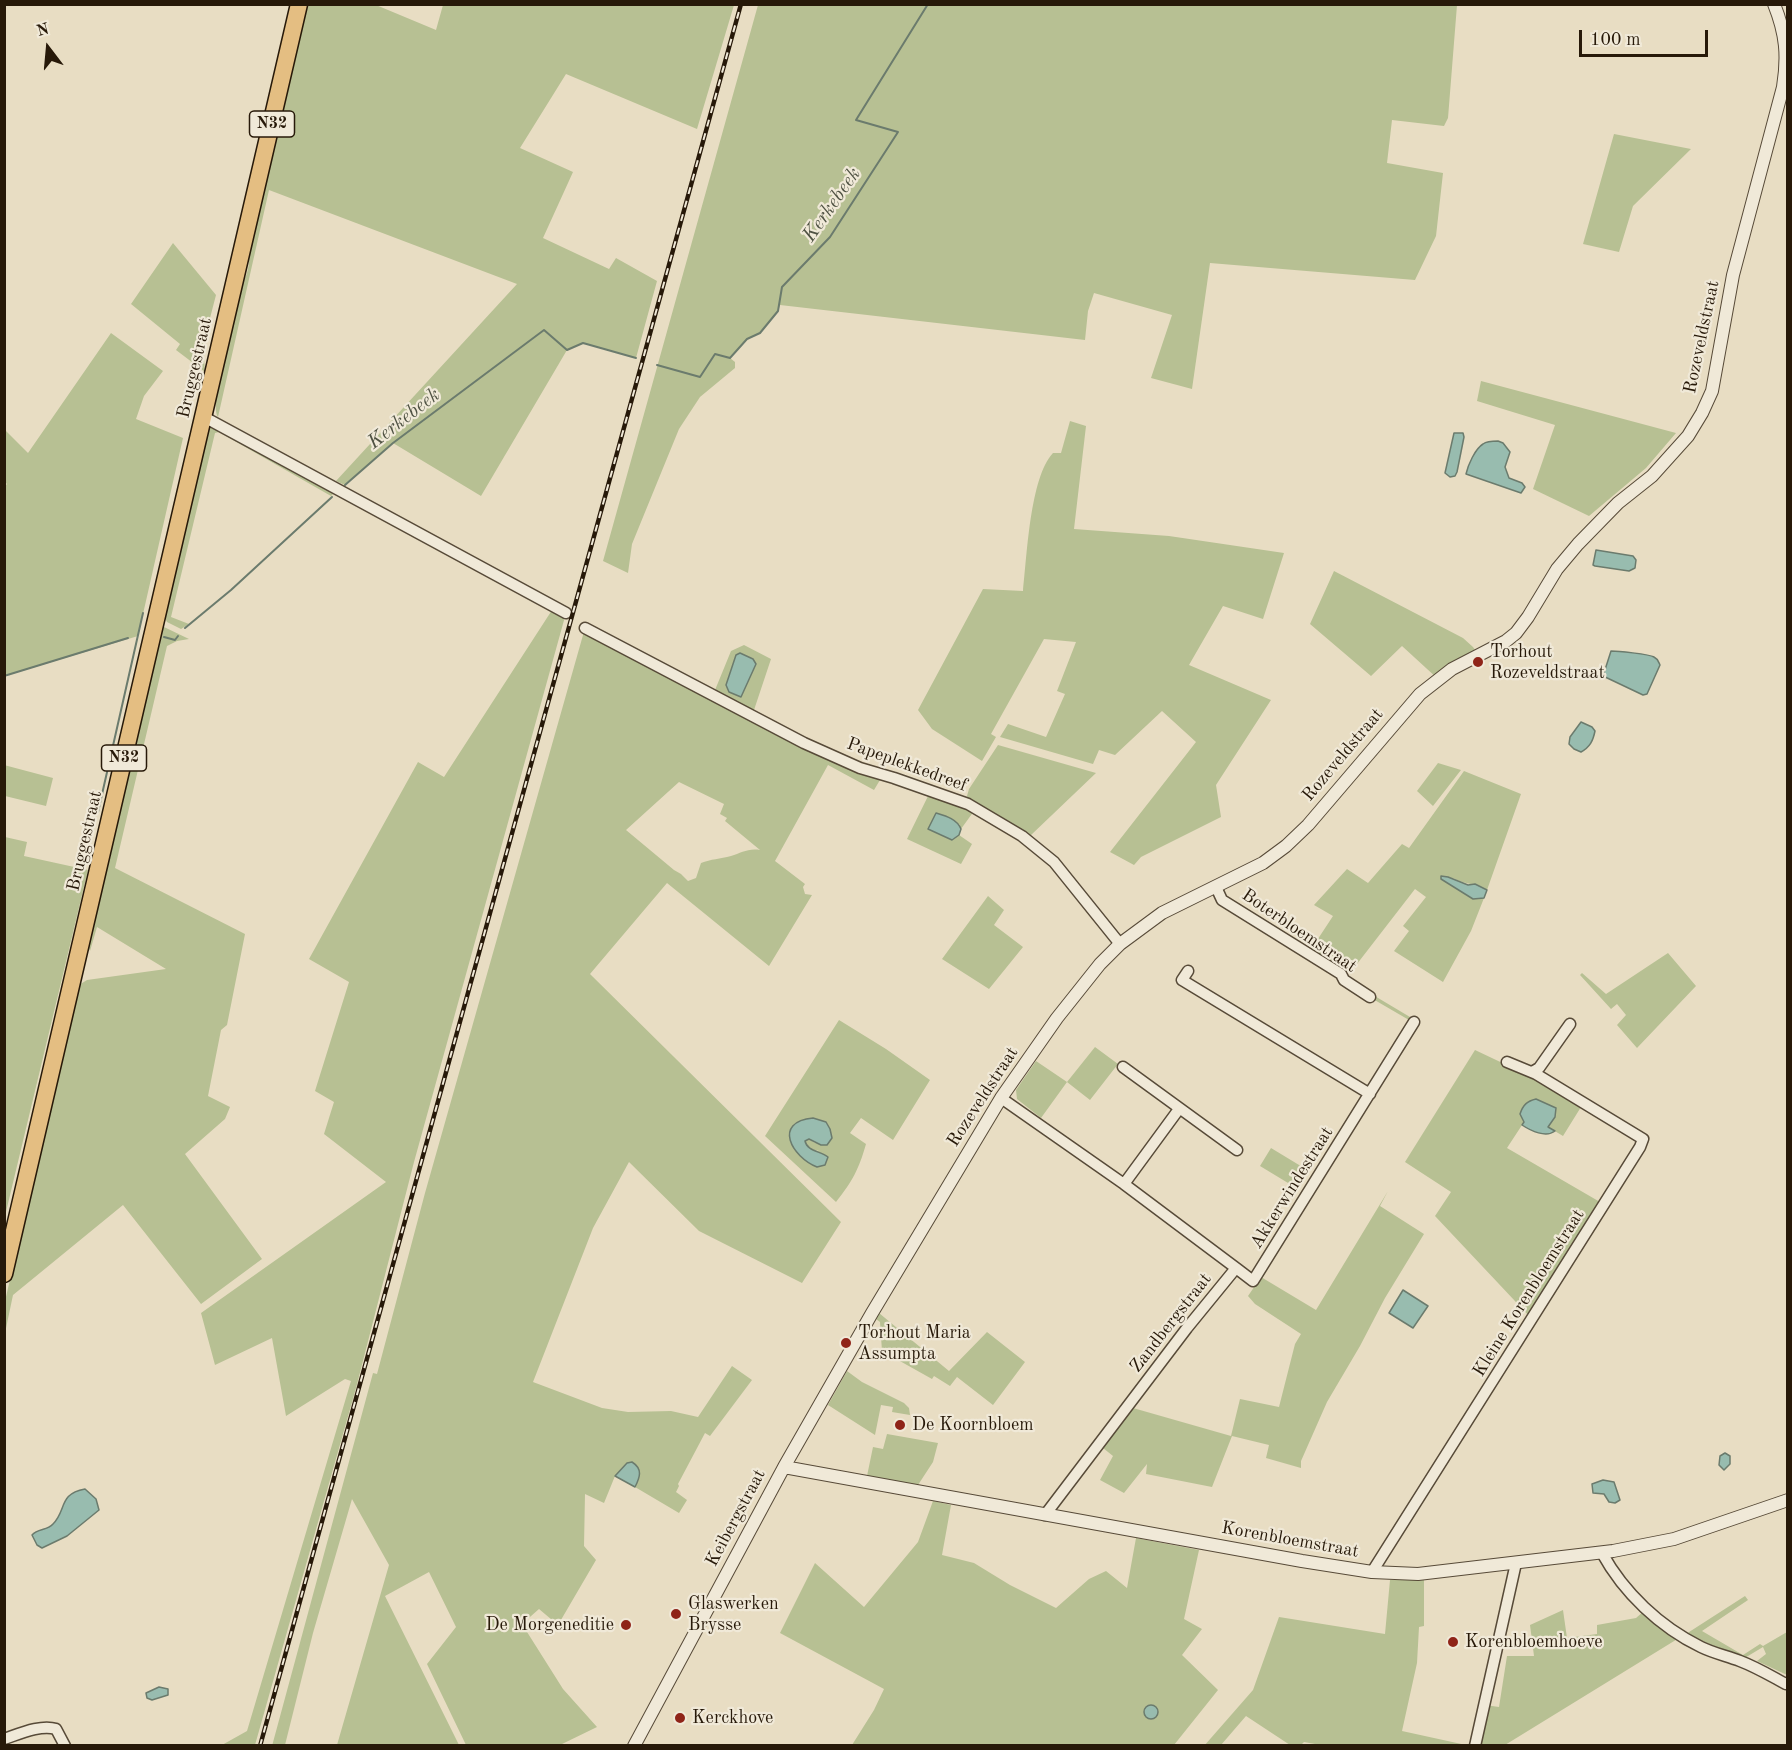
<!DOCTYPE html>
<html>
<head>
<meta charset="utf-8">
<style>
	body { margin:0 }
	#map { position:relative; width:1792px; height:1750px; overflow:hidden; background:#e8ddc3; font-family:"Old Standard TT",serif }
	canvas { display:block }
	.frame { position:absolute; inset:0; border:6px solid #271909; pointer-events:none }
	.north { position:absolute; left:18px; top:18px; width:60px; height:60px; -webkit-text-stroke:4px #f0e9d8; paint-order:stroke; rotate:344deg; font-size:16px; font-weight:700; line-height:24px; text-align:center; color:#271909 }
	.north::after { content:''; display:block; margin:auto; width:21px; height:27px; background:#271909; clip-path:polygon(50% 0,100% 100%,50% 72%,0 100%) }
	.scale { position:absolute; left:1579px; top:30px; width:129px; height:27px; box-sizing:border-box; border:3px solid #271909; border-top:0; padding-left:8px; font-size:18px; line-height:21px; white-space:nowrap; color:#271909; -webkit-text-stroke:4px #f0e9d8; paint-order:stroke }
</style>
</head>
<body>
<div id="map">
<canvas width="1792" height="1750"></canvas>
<div class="frame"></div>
<div class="north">N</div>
<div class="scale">100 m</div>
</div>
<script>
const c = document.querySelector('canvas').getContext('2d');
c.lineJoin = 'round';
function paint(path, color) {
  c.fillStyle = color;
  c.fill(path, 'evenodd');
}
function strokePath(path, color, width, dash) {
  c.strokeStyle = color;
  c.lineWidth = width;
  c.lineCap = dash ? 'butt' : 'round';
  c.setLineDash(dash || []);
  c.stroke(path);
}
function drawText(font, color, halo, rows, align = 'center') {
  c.font = font + ' "Old Standard TT",serif';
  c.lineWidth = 4.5;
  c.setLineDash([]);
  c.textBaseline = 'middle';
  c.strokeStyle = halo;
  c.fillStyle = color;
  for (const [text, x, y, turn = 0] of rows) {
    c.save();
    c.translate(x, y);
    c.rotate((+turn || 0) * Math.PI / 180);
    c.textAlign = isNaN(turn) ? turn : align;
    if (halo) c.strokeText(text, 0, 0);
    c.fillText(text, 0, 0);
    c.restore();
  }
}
paint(new Path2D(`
	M 306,5 L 376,5 L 436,30 L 443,5 L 734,5 L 697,129 L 566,74 L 520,148 L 573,172 L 543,238 L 609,269 L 616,258 L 657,281 L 636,358 L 583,343 L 567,350 L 481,496 L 393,443 L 345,485 L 336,481 L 517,284 L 269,190 L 218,417 C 208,401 236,307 242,283 C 249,274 250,259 249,248 Z
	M 758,5 L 1457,5 L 1448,118 L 1444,126 L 1392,120 L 1387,163 L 1443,173 L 1436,236 L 1415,280 L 1210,263 L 1192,389 L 1151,378 L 1172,315 L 1094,293 L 1088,311 L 1085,340 L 780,305 L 778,311 L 760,333 L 747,339 L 730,358 L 735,362 L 735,368 L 700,397 L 679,429 L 632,544 L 628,573 L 603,561 Z
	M 1614,134 L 1691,149 L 1633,206 L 1619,252 L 1583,244 Z
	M 173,243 L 216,295 L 203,345 L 205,372 L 176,350 L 180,344 L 131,304 Z
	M 111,333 L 163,371 L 144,396 L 136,419 L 183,438 L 138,636 L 5,676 L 4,487 L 7,484 L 4,481 L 5,430 L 28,453 Z
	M 1481,381 L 1676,433 L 1646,468 L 1589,516 L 1533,489 L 1555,425 L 1477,401 Z
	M 1070,421 L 1086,426 L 1074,529 L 1169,536 L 1284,553 L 1263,619 L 1223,606 L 1189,665 L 1271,700 L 1216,785 L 1221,817 L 1141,857 L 1134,865 L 1110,852 L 1196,742 L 1162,711 L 1115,755 L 1099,750 L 1093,764 L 1000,737 L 1008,724 L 1046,737 L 1065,694 L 1057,691 L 1076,642 L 1044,639 L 991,734 L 996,737 L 982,761 L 932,729 L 918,710 L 983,589 L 1023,591 C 1027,557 1030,477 1053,453 L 1061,453 Z
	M 214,425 L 336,491 L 331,496 L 219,432 L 215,433 L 171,617 L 189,624 L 181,629 L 167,622 L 165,618 L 166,608 L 207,430 L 210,426 Z
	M 1334,571 L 1463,638 L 1473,647 L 1479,656 L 1438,679 L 1402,646 L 1371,676 L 1310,624 Z
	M 554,607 L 566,613 L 414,1162 L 356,1388 L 255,1745 L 222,1745 L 247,1731 L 351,1381 L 345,1379 L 286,1416 L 272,1338 L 215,1365 L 201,1313 L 386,1182 L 324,1134 L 334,1102 L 315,1091 L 349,982 L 309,959 L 418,762 L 444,777 Z
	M 164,627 L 189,639 L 177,641 L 167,646 L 115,868 L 245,934 L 227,1025 L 221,1030 L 208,1096 L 230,1107 L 225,1119 L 185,1154 L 262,1259 L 201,1304 L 123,1205 L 13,1295 L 5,1333 L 5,1301 L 79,985 L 87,980 L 166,969 L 97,927 L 90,951 L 88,946 L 105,871 C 111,860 113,847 113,834 L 161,630 Z
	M 585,628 L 713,695 L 731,651 L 744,645 L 771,659 L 752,716 L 883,775 L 874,790 L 828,765 L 775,861 L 805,884 L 803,887 L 805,894 L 812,895 L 769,966 L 667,883 L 590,974 L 841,1222 L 802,1283 L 699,1231 L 629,1162 L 593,1228 L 533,1382 L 602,1408 L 628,1412 L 671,1411 L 698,1417 L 732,1366 L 752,1380 L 710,1436 L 705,1433 L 678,1484 L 679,1486 L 676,1492 L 687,1500 L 679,1513 L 635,1487 L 639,1478 L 639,1469 L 632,1462 L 615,1476 L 604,1503 L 585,1494 L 584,1546 L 596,1560 L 558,1625 L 539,1609 L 522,1624 L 563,1689 L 597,1727 L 560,1745 L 466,1745 L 427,1664 L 456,1627 L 429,1572 L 385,1596 L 459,1745 L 337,1745 L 389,1565 L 352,1499 L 313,1633 L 285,1745 L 272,1746 L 363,1410 L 373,1373 L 377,1374 L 425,1193 ZM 679,782 L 724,804 L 720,814 L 727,818 L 725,821 L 760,850 C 748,848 741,853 731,856 C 720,859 711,859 701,863 L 696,878 L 688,881 L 681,874 L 674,870 L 626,830 Z
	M 998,745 L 1096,773 L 1030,836 L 969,801 L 967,796 L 969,789 Z
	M 1438,763 L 1461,770 L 1433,806 L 1417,791 Z
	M 4,765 L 53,778 L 46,806 L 5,796 Z
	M 1464,771 L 1521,794 L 1487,890 C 1476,883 1465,885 1453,878 C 1463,893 1465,899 1484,898 L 1471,931 L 1443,982 L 1394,951 L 1409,931 L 1403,926 L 1426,897 L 1415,889 L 1350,973 L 1310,951 L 1333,916 L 1314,905 L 1347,869 L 1368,883 L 1402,844 L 1409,848 Z
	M 930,792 L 974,811 L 961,829 L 959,824 L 929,829 L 952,840 L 959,835 L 972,844 L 961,864 L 907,839 Z
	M 5,837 L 27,842 L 24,856 L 88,870 L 5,1216 Z
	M 988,896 L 1004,910 L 994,925 L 1023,947 L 989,989 L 942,959 Z
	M 1668,953 L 1696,986 L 1637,1048 L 1617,1025 L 1626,1015 L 1617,1004 L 1611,1009 L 1580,975 L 1582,973 L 1606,994 Z
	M 1368,992 L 1410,1017 L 1409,1020 L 1366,995 Z
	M 839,1020 L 886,1049 L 930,1080 L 893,1140 L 861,1118 L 850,1133 L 866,1144 C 859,1169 852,1182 836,1202 L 765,1136 ZM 813,1118 L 815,1143 L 809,1139 L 805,1141 C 807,1149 813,1150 820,1151 L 796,1150 Z
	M 1095,1047 L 1118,1064 L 1090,1100 L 1067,1082 Z
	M 1475,1050 L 1532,1077 L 1581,1107 L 1563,1136 L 1548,1127 L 1555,1117 L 1524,1122 L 1507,1148 L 1600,1202 L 1530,1317 L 1435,1216 L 1451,1192 L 1405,1162 Z
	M 1036,1061 L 1067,1082 L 1041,1118 L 1017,1099 L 1016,1090 Z
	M 1271,1148 L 1304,1168 L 1293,1186 L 1260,1166 Z
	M 1388,1191 L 1380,1206 L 1424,1234 L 1385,1298 L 1360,1346 L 1327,1402 L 1301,1461 L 1301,1468 L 1266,1458 L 1269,1445 L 1232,1436 L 1212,1487 L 1146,1474 L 1147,1464 L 1124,1493 L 1100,1480 L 1113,1456 L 1103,1448 L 1133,1408 L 1231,1436 L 1240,1399 L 1279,1407 L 1295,1344 L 1301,1334 L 1255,1304 L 1248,1296 L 1261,1277 L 1316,1310 Z
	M 879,1313 L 949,1371 L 987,1332 L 1025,1362 L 993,1405 L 957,1377 L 950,1386 L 934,1376 L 932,1379 L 882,1351 L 880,1322 L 876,1319 Z
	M 847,1371 L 862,1382 L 904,1403 L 909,1408 L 910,1415 L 892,1412 L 893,1407 L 881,1405 L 875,1435 L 828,1405 Z
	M 887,1434 L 938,1443 L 933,1462 L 918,1485 L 867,1476 L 873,1447 L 883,1449 Z
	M 933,1501 L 951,1505 L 942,1555 L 974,1563 L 1010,1585 L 1056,1608 L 1089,1579 L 1106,1571 L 1127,1588 L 1136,1538 L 1199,1550 L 1184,1619 L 1202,1629 L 1182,1655 L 1218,1690 L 1174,1745 L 852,1745 L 874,1710 L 884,1689 L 780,1633 L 815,1563 L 864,1607 L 918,1542 Z
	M 1390,1580 L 1424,1580 L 1424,1626 L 1419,1627 L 1417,1663 L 1402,1731 L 1466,1745 L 1326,1746 L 1304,1742 L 1301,1745 L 1290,1745 L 1246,1716 L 1221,1745 L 1204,1746 L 1253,1690 L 1279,1617 L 1385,1634 Z
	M 1745,1596 L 1748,1600 L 1702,1631 L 1743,1655 L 1760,1644 L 1763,1646 L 1787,1632 L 1787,1675 L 1757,1661 L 1766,1654 L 1763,1647 L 1743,1659 L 1686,1634 Z
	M 1563,1610 L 1567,1638 L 1597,1634 L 1597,1625 L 1636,1618 L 1644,1611 L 1679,1638 L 1505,1745 L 1477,1746 L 1485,1705 L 1499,1707 L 1507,1656 L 1534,1656 L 1530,1625 Z`), '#b7c093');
const water = new Path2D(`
	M 1454,433 L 1463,433 L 1464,437 L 1457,472 L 1455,476 L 1450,477 L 1445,473 Z
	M 1498,441 L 1503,443 L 1510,452 L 1505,467 L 1509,478 L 1522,483 L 1525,487 L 1521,493 L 1466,474 C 1468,465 1475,449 1483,444 C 1487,441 1493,441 1498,441 Z
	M 1596,550 L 1633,556 L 1636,560 L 1635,568 L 1629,571 L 1595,566 L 1593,565 Z
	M 1611,651 C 1617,651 1649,654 1654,657 C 1658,659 1658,661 1660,665 L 1647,694 L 1643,695 L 1603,676 Z
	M 740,653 L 753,659 L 756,664 L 741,697 L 729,692 L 726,685 L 736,655 Z
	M 1581,722 L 1592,727 L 1595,731 C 1593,741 1590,747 1581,752 L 1574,749 L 1569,744 L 1570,737 Z
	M 936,813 C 946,816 957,819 961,829 L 959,835 L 952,840 L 928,829 Z
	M 1441,876 L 1448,877 L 1468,885 L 1475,884 L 1487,890 L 1484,898 L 1473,899 L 1441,879 Z
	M 1536,1099 L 1556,1108 L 1555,1117 L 1548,1127 L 1555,1131 C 1546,1138 1531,1131 1522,1125 L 1524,1122 L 1520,1114 C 1523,1105 1527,1101 1536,1099 Z
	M 813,1118 L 826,1122 L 830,1129 L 832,1138 L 827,1145 L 821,1145 L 809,1139 L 805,1141 C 807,1151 820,1151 828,1157 L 825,1165 L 817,1167 C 792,1157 772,1122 813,1118 Z
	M 1403,1290 L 1428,1306 L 1413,1328 L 1389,1313 Z
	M 1725,1453 L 1730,1456 L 1730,1464 L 1724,1470 L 1719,1465 L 1720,1456 Z
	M 632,1462 C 643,1469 640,1477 635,1487 L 615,1476 L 627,1463 Z
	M 1603,1480 L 1614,1482 L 1620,1500 L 1615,1503 L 1609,1502 L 1604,1494 L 1593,1493 L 1592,1484 Z
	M 85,1489 L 96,1499 L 99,1510 L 67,1536 L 42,1548 L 37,1545 L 32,1535 C 38,1528 47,1531 53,1524 C 67,1510 58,1494 85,1489 Z
	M 159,1687 L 168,1689 L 168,1695 L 152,1700 L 147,1698 L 146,1693 Z
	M1144 1712a7 7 0 1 1 14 0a7 7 0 1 1-14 0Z`);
paint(water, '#98bcaf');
strokePath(water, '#6b7b6d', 1.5);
strokePath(new Path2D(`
	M 657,365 L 700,377 L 715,354 L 730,358 L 747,339 L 760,333 L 778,311 L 782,287 L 830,237 L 898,132 L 856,120 L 928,4
	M 345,485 L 393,443 L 544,330 L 567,350 L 583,343 L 636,358
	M 185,628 L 231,590 L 332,497
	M 164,637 L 175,640 L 178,636
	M 4,676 L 128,638
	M 98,812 L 143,613`), '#6b7b6d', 2);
const minor = new Path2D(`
	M 204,417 L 566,613
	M 585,628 L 804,743 L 860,768 L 894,778 L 968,804 L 1022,836 L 1054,862 L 1120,944
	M 1216,887 L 1222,900 L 1341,974 L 1344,980 L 1370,997
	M 1188,971 L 1182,980 L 1370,1094
	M 1123,1067 L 1237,1150
	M 1532,1072 L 1539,1068 L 1570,1024
	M 1001,1098 L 1124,1184 L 1236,1268 L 1187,1328 L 1045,1515
	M 1124,1184 L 1179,1109
	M 1236,1268 L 1253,1281 L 1414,1022
	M 1602,1553 C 1624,1593 1660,1627 1701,1647 C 1713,1653 1727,1656 1740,1661 C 1756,1667 1771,1676 1786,1684
	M 1372,1572 L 1640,1147 L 1643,1139 L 1536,1074 L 1507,1062
	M 4,1739 C 19,1734 41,1724 56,1729 L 65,1746
	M 1475,1746 L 1516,1563`);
const tertiary = new Path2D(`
	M 784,1467 L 1302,1561 L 1372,1572 L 1418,1574 L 1613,1551 L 1674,1539 L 1788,1500
	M 634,1746 L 784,1467 L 872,1313 L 1001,1098 L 1057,1018 L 1100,964 L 1120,944 L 1162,913 L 1263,863 L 1286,846 L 1308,825 L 1420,694 L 1452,669 L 1506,641 L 1516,633 L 1528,617 L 1557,569 L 1578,544 L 1618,503 L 1652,476 L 1688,436 L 1702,413 L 1712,391 L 1733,275 L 1783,87 C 1788,56 1786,34 1774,4`);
const primary = new Path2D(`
	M 4,1274 L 299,4`);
strokePath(minor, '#574a38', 13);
strokePath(tertiary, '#574a38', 14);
strokePath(primary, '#271909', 19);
strokePath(minor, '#f0e9d8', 10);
strokePath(tertiary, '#f0e9d8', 12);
strokePath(primary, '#e4be82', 16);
const rail = new Path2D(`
	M 260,1746 L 741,4`);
strokePath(rail, '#271909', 4.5);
strokePath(rail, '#f0e9d8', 2, [7]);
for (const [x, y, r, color] of [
	[1478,662,6,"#8f2418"],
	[846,1343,6,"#8f2418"],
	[900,1425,6,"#8f2418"],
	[676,1614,6,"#8f2418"],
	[626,1625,6,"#8f2418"],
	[1453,1642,6,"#8f2418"],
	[680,1718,6,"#8f2418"]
]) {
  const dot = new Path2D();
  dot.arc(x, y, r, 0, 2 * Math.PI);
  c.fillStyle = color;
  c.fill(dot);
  strokePath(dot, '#f0e9d8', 2);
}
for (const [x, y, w] of [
	[272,124,45],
	[124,758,45]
]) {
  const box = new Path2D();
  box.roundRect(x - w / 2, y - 13, w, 26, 4.5);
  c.fillStyle = '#f0e9d8';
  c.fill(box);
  strokePath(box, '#271909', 1.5);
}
drawText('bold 16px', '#271909', null, [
	["N32",272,124],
	["N32",124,758]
]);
drawText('18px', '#271909', '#f0e9d8', [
	["Rozeveldstraat",1702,337,-78],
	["Bruggestraat",195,368,-77],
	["Rozeveldstraat",1343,755,-50],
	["Papeplekkedreef",907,765,20],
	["Bruggestraat",85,841,-77],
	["Boterbloemstraat",1299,931,34],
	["Rozeveldstraat",983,1097,-57],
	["Akkerwindestraat",1292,1188,-58],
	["Kleine Korenbloemstraat",1529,1293,-58],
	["Zandbergstraat",1171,1323,-52],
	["Keibergstraat",736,1518,-62],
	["Korenbloemstraat",1290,1540,10]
]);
drawText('18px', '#271909', '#f0e9d8', [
	["Torhout",1490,652],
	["Rozeveldstraat",1490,673],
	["Torhout Maria",858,1333],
	["Assumpta",858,1354],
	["De Koornbloem",912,1425],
	["Glaswerken",688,1604],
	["Brysse",688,1625],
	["De Morgeneditie",614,1625,"right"],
	["Korenbloemhoeve",1465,1642],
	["Kerckhove",692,1718]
], 'left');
drawText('italic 20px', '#4f5243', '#f0e9d8', [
	["Kerkebeek",832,205,-55],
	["Kerkebeek",404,419,-38]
]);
</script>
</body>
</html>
